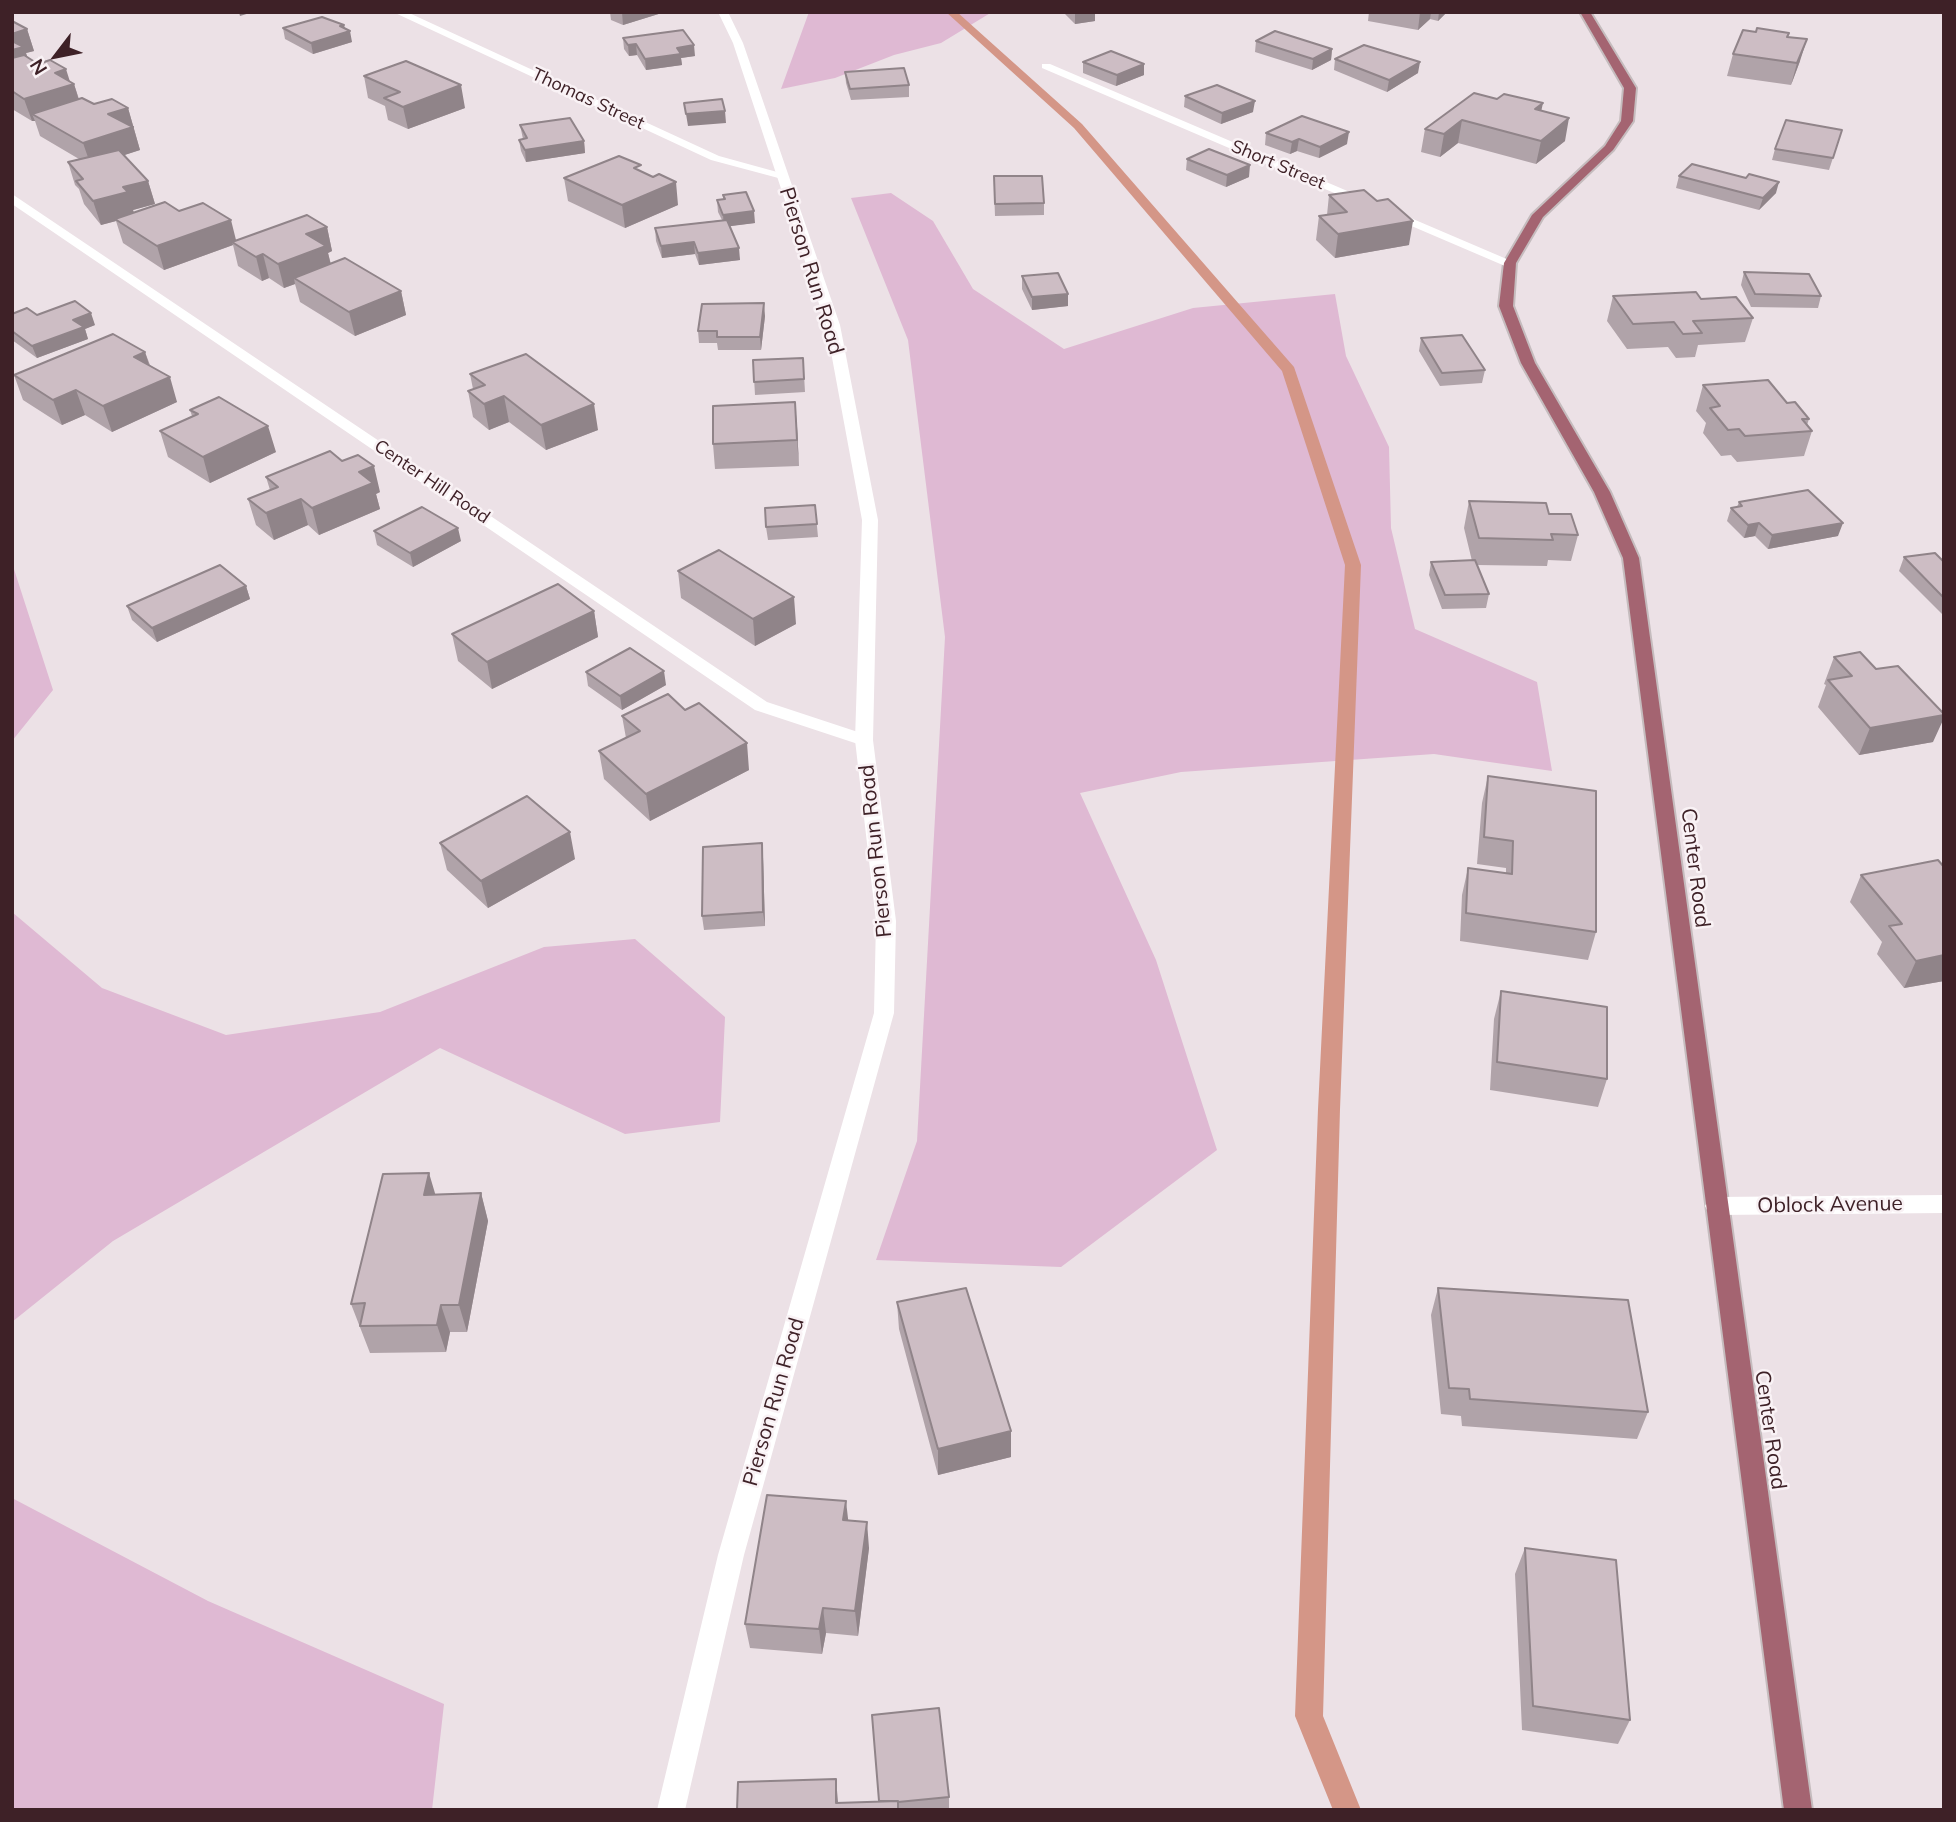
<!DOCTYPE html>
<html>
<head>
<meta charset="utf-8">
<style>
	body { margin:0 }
	#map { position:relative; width:1956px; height:1822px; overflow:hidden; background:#ece1e6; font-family:Mulish,sans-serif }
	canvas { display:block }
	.frame { position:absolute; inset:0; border:14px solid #3e2127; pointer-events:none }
	.north { position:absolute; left:21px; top:21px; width:70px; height:70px; -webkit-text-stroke:5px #f9f2f5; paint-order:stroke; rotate:238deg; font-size:19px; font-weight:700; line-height:28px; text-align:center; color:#3e2127 }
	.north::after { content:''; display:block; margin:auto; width:24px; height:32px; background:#3e2127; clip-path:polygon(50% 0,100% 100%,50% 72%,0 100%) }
</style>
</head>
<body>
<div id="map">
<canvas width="1956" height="1822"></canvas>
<div class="frame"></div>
<div class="north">N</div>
</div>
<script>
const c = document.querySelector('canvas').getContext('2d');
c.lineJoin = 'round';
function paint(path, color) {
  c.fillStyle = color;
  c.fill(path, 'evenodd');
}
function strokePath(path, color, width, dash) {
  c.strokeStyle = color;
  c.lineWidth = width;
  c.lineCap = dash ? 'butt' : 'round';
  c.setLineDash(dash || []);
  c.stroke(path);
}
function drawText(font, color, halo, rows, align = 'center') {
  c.font = font + ' Mulish,sans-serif';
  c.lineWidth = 5;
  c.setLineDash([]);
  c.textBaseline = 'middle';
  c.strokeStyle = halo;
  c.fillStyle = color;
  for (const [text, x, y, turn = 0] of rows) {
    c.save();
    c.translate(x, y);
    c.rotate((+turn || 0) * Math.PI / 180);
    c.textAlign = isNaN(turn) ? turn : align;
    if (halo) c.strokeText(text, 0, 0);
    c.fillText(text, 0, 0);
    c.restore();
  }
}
paint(new Path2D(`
	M 809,12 L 992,12 L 941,43 L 894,55 L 835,78 L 781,89 Z
	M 891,193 L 933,221 L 973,289 L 1064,349 L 1193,308 L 1335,294 L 1346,356 L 1389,447 L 1391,528 L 1415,629 L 1537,682 L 1552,771 L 1434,754 L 1181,772 L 1080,793 L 1156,960 L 1217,1150 L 1061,1267 L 876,1260 L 917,1141 L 945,637 L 908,340 L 851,198 Z
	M 12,563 L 53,690 L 12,741 Z
	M 12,912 L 102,988 L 226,1035 L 380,1012 L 544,947 L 635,939 L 725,1017 L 720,1122 L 625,1134 L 440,1048 L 113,1241 L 12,1322 Z
	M 12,1498 L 208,1601 L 444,1704 L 432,1810 L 12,1810 Z`), '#dfb9d3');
paint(new Path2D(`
	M 946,12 L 957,12 L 1082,124 L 1294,367 L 1361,565 L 1340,1109 L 1323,1716 L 1361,1810 L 1333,1810 L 1295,1716 L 1318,1109 L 1345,565 L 1282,371 L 1074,128 Z`), '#d49687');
const primary = new Path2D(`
	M 1580,12 L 1590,12 L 1636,88 L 1633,121 L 1613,150 L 1543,217 L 1516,263 L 1513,306 L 1535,363 L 1610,492 L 1639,558 L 1812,1810 L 1784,1810 L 1623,558 L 1594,492 L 1521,363 L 1499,306 L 1504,263 L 1532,215 L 1605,146 L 1621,121 L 1624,88 Z`);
strokePath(primary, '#c5bcbe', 4);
paint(new Path2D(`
	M 393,12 L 407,12 L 719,156 L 788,175 L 782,179 L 711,160 Z
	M 1042,64 L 1050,64 L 1516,263 L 1515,266 L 1505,266 L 1042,68 Z
	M 12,194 L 767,702 L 870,736 L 873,740 L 864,746 L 755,710 L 12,204 Z
	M 1944,1195 L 1944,1213 L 1716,1215 L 1708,1212 L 1705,1206 L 1708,1200 L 1716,1197 Z`), '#fff');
paint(new Path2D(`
	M 718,12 L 728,12 L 743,43 L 840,325 L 878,520 L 873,740 L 896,921 L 894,1013 L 744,1555 L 685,1810 L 657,1810 L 718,1555 L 874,1013 L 876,921 L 855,740 L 862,520 L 826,325 L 733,43 Z`), '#fff');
paint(primary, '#a46471');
paint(new Path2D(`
	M 610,12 L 665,12 L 623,25 L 611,20 Z
	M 1065,12 L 1095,12 L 1095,21 L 1075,24 L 1065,14 Z
	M 1369,12 L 1447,12 L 1438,21 L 1430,19 L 1418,30 L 1368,21 Z
	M 12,21 L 27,29 L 34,51 L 26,53 L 27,57 L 74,84 L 79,99 L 94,104 L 128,108 L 140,150 L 124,155 L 148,181 L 155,204 L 133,210 L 134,213 L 179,211 L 236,240 L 327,227 L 332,251 L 328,253 L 331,264 L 401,291 L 406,315 L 355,336 L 300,302 L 295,284 L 284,288 L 269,278 L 262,281 L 238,266 L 233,245 L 164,270 L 123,243 L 116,221 L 101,225 L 84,204 L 79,189 L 75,185 L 68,162 L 79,159 L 40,136 L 35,121 L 32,121 L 12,109 Z
	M 283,28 L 345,28 L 352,42 L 313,54 L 285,39 Z
	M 1756,32 L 1788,37 L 1800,61 L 1791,85 L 1727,76 L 1733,54 Z
	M 623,38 L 695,56 L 681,58 L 682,65 L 646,70 L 637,55 L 629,56 L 624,49 Z
	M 1256,41 L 1332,49 L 1331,60 L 1312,70 L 1255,52 Z
	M 1335,59 L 1418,73 L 1387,92 L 1334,70 Z
	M 1083,62 L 1144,64 L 1144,75 L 1116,86 L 1083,73 Z
	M 845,72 L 909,85 L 909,97 L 851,100 L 846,83 Z
	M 364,76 L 465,108 L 408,129 L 388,120 L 385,106 L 368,98 Z
	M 1474,93 L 1541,111 L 1565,141 L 1536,164 L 1458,143 L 1440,157 L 1421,152 L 1425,129 Z
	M 1185,96 L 1253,112 L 1221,124 L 1184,107 Z
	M 520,125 L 584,141 L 585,153 L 526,162 L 521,151 L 519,140 L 523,139 Z
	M 1842,130 L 1829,170 L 1772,160 L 1775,149 Z
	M 1266,133 L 1347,144 L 1319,158 L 1297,151 L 1290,154 L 1265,145 Z
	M 1187,159 L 1249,177 L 1226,187 L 1186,170 Z
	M 641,171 L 653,177 L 678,205 L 625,228 L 568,201 L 564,178 Z
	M 1679,176 L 1776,193 L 1759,210 L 1676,188 Z
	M 994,188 L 1044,203 L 1044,215 L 995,216 Z
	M 723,195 L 755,223 L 729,226 L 740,260 L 699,265 L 695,254 L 662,258 L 656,241 L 655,228 L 722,220 L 718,212 L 717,200 L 723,200 Z
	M 1329,195 L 1409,245 L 1335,258 L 1316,240 L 1319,216 L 1327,215 Z
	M 1744,272 L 1821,296 L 1818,308 L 1751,307 L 1741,285 Z
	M 1022,276 L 1068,306 L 1032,310 L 1022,289 Z
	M 1613,296 L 1701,299 L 1753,318 L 1745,342 L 1698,345 L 1695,357 L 1676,358 L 1668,347 L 1627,349 L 1607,321 Z
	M 12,314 L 37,315 L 95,325 L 85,329 L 88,339 L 37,358 L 12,340 Z
	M 765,316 L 761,350 L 718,350 L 717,343 L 699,343 L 698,331 Z
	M 1421,338 L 1485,370 L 1482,383 L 1440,386 L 1419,351 Z
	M 145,352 L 150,365 L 177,402 L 112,432 L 85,415 L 62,425 L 23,400 L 14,375 Z
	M 803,358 L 805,392 L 755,395 L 753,360 Z
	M 470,374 L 598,430 L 546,450 L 509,422 L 489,430 L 473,417 L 468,391 L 473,389 Z
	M 1703,385 L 1787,403 L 1809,419 L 1807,425 L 1812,431 L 1804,456 L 1737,462 L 1731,455 L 1721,456 L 1703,433 L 1706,423 L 1696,411 Z
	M 190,410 L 276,452 L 210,483 L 168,457 L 160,431 L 192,416 Z
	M 797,427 L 799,466 L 715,469 L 713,444 Z
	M 266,477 L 380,492 L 376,494 L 380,509 L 319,535 L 308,525 L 274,540 L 256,525 L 248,499 L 270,490 Z
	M 1469,501 L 1549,514 L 1578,535 L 1571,561 L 1548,560 L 1547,566 L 1477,565 L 1489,594 L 1486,608 L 1442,609 L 1429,575 L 1431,562 L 1472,561 L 1464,528 Z
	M 1739,502 L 1838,536 L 1768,549 L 1755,536 L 1744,538 L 1727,521 L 1731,508 L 1737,507 Z
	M 815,505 L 818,537 L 768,540 L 766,527 Z
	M 374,531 L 461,541 L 413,567 L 377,545 Z
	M 1904,557 L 1944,562 L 1944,616 L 1899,571 Z
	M 678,571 L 796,624 L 755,646 L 681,598 Z
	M 246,586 L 250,599 L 157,642 L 132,620 L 127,606 Z
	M 594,611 L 598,637 L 492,689 L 458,661 L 452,634 Z
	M 1834,657 L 1933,742 L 1859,755 L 1818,707 L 1826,685 L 1824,684 Z
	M 586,672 L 666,685 L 622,710 L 588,686 Z
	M 622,716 L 749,770 L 650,821 L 604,779 L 599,751 L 626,738 Z
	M 1488,776 L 1596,932 L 1588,960 L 1460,941 L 1462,895 L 1468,868 L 1506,873 L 1506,868 L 1477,864 L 1482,803 Z
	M 440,843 L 575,859 L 488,908 L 447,870 Z
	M 763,857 L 765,926 L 704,930 L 702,916 Z
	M 1944,867 L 1944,981 L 1904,988 L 1877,954 L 1882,942 L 1850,902 L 1861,875 Z
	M 1501,991 L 1607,1079 L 1598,1107 L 1490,1090 L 1494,1019 Z
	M 481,1193 L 488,1221 L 467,1332 L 450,1332 L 446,1352 L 370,1353 L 351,1304 L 435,1194 Z
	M 1438,1288 L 1648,1412 L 1637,1439 L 1462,1426 L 1461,1416 L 1441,1414 L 1431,1315 Z
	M 897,1302 L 1011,1431 L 1011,1457 L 938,1475 L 899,1329 Z
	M 848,1521 L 869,1548 L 858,1636 L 826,1633 L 822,1654 L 750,1648 L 745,1624 Z
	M 1525,1548 L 1630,1720 L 1618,1744 L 1522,1730 L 1515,1574 Z
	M 949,1797 L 949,1808 L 937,1810 L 737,1810 Z`), '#b0a3a9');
paint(new Path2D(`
	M 239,12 L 253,12 L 240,16 Z
	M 622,12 L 665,12 L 623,25 Z
	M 1082,12 L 1095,12 L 1095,21 L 1075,24 L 1075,13 Z
	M 1420,12 L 1431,12 L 1430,19 L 1418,30 Z
	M 1439,12 L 1447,12 L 1438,21 Z
	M 344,25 L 346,32 L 350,31 L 352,42 L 313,54 L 311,43 L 340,26 Z
	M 27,29 L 34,51 L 26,53 L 31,68 L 12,74 L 12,34 Z
	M 1807,39 L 1800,61 L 1791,85 L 1797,63 Z
	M 636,44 L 637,55 L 629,56 L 628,45 Z
	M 694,45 L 695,56 L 681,58 L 682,65 L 646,70 L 645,59 L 677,48 Z
	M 1332,49 L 1331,60 L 1312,70 L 1313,59 Z
	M 1420,62 L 1418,73 L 1387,92 L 1389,80 Z
	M 1144,64 L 1144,75 L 1116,86 L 1117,75 Z
	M 66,69 L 71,85 L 74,84 L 81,107 L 32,114 L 35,121 L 32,121 L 24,99 L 55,73 Z
	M 461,85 L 465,108 L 408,129 L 403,107 Z
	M 1255,101 L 1253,112 L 1221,124 L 1222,113 Z
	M 1543,103 L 1538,126 L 1535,109 Z
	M 128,108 L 140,150 L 91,166 L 83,143 L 108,114 Z
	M 725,111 L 726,123 L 688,126 L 686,114 Z
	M 1569,118 L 1565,141 L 1536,164 L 1541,141 Z
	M 1462,120 L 1458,143 L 1440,157 L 1444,134 Z
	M 1349,132 L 1347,144 L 1319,158 L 1320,147 Z
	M 1299,139 L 1297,151 L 1290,154 L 1292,142 Z
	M 584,141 L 585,153 L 526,162 L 525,150 Z
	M 1250,165 L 1249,177 L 1226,187 L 1227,175 Z
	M 148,181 L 155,204 L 133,210 L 135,216 L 115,219 L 116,221 L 101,225 L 93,201 L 123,187 Z
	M 676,182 L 678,205 L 625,228 L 622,205 Z
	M 1779,182 L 1776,193 L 1759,210 L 1763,198 Z
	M 754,211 L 755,223 L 724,227 L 723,215 Z
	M 231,220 L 237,244 L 232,242 L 233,245 L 164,270 L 157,246 Z
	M 1413,221 L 1409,245 L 1335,258 L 1338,234 Z
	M 327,227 L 332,251 L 328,253 L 332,270 L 294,278 L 295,284 L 284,288 L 278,264 L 306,234 Z
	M 694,242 L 695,254 L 662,258 L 661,246 Z
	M 739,248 L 740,260 L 699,265 L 698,253 Z
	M 263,254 L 269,278 L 262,281 L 256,257 Z
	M 401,291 L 406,315 L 355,336 L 349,312 Z
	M 1068,294 L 1068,306 L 1032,310 L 1032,297 Z
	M 764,303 L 765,316 L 761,350 L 760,337 Z
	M 91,313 L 95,325 L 85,329 L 88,339 L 37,358 L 32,346 L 73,320 Z
	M 145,352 L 153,377 L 134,357 Z
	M 170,377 L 177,402 L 112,432 L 103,406 Z
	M 76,390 L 85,415 L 62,425 L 53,400 Z
	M 504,396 L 509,422 L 489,430 L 484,404 Z
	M 795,402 L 797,427 L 799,466 L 797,440 Z
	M 594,404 L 598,430 L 546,450 L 541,425 Z
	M 268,426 L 276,452 L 210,483 L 203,457 Z
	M 374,466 L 380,492 L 376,494 L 380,509 L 319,535 L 312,508 L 359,472 Z
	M 301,499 L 308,525 L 274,540 L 266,513 Z
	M 1759,523 L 1755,536 L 1744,538 L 1748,525 Z
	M 1843,523 L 1838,536 L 1768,549 L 1772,535 Z
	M 458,528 L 461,541 L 413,567 L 410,553 Z
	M 246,586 L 250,599 L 157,642 L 152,628 Z
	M 794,597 L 796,624 L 755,646 L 753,619 Z
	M 594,611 L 598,637 L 492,689 L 487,662 Z
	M 664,671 L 666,685 L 622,710 L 620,696 Z
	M 1944,715 L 1944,718 L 1933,742 L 1859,755 L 1870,728 Z
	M 747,743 L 749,770 L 650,821 L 646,794 Z
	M 570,832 L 575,859 L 488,908 L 481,881 Z
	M 762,843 L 763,857 L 765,926 L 763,912 Z
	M 1944,955 L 1944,981 L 1904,988 L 1916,961 Z
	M 429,1173 L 437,1200 L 424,1195 Z
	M 481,1193 L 488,1221 L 467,1332 L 459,1305 Z
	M 441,1305 L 450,1332 L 446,1352 L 437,1325 Z
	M 1011,1431 L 1011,1457 L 938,1475 L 938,1449 Z
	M 846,1501 L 849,1527 L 843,1520 Z
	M 867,1522 L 869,1548 L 858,1636 L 855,1611 Z
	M 823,1608 L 826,1633 L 822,1654 L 819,1629 Z
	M 836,1779 L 838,1802 L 838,1810 L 836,1803 Z`), '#908489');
const building = new Path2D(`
	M 322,17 L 344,25 L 340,26 L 350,31 L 311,43 L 283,28 Z
	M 12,21 L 27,29 L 12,34 Z
	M 1757,28 L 1789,33 L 1787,37 L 1807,39 L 1797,63 L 1733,54 L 1743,30 L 1756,32 Z
	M 683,30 L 694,45 L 677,48 L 681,54 L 645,59 L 636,44 L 628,45 L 623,38 Z
	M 1275,31 L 1332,49 L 1313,59 L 1256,41 Z
	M 12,41 L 24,47 L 12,50 Z
	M 1364,45 L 1420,62 L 1389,80 L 1335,59 Z
	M 1111,51 L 1144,64 L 1117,75 L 1083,62 Z
	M 24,55 L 38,64 L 50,60 L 66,69 L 55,73 L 74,84 L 24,99 L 12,91 L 12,58 Z
	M 406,61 L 461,85 L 403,107 L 384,98 L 400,92 L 364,76 Z
	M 904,68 L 909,85 L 850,89 L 845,72 Z
	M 1217,85 L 1255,101 L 1222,113 L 1185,96 Z
	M 1474,93 L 1497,99 L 1504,94 L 1543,103 L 1535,109 L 1569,118 L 1541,141 L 1462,120 L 1444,134 L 1425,129 Z
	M 82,98 L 94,104 L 112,99 L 128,108 L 108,114 L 133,127 L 83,143 L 32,114 Z
	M 722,99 L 725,111 L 686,114 L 684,103 Z
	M 1302,116 L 1349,132 L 1320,147 L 1299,139 L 1292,142 L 1266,133 Z
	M 570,118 L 584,141 L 525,150 L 519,140 L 527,138 L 520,125 Z
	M 1786,120 L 1842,130 L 1833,158 L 1775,149 Z
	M 1209,149 L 1250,165 L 1227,175 L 1187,159 Z
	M 119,150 L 148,181 L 123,187 L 128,192 L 93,201 L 76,181 L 83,179 L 68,162 Z
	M 619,156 L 641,165 L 634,168 L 653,177 L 659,174 L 676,182 L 622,205 L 564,178 Z
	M 1692,164 L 1746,178 L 1749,174 L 1779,182 L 1763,198 L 1679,176 Z
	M 994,176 L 1042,176 L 1044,203 L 995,204 Z
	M 1364,190 L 1377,201 L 1388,199 L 1413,221 L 1338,234 L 1319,216 L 1347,212 L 1329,195 Z
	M 746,192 L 754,211 L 723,215 L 717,200 L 725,199 L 723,195 Z
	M 165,202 L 179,211 L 203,203 L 231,220 L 157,246 L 115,219 Z
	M 307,215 L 327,227 L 306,234 L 326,246 L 278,264 L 263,254 L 256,257 L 232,242 Z
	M 727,220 L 739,248 L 698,253 L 694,242 L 661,246 L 655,228 Z
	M 345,258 L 401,291 L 349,312 L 294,278 Z
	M 1744,272 L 1809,274 L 1821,296 L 1755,294 Z
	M 1058,273 L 1068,294 L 1032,297 L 1022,276 Z
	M 1696,292 L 1701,299 L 1736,297 L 1753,318 L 1693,321 L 1702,333 L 1683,334 L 1674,322 L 1633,324 L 1613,296 Z
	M 75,301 L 91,313 L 73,320 L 84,327 L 32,346 L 12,331 L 12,314 L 27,308 L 37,315 Z
	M 764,303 L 760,337 L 717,337 L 717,331 L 698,331 L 702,304 Z
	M 113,334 L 145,352 L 134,357 L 170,377 L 103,406 L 76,390 L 53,400 L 14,375 Z
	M 1462,335 L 1485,370 L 1442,373 L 1421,338 Z
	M 526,354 L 594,404 L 541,425 L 504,396 L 484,404 L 468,391 L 485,385 L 470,374 Z
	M 803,358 L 804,379 L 754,382 L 753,360 Z
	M 1768,380 L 1787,403 L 1795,402 L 1809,419 L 1802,419 L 1812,431 L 1745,436 L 1739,429 L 1728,430 L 1710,408 L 1720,406 L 1703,385 Z
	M 219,397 L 268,426 L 203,457 L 160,431 L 198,414 L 190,410 Z
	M 795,402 L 797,440 L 713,444 L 713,406 Z
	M 330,451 L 342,461 L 358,455 L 374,466 L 359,472 L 373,483 L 312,508 L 301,499 L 266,513 L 248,499 L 278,487 L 266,477 Z
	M 1808,490 L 1843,523 L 1772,535 L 1759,523 L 1748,525 L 1731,508 L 1742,506 L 1739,502 Z
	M 1469,501 L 1546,503 L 1549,514 L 1571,514 L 1578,535 L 1551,534 L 1553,540 L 1479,538 Z
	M 815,505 L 817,524 L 766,527 L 765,508 Z
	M 422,507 L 458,528 L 410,553 L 374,531 Z
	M 719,550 L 794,597 L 753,619 L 678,571 Z
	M 1935,553 L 1944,562 L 1944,598 L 1904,557 Z
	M 1475,560 L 1489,594 L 1445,595 L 1431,562 Z
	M 220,565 L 246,586 L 152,628 L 127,606 Z
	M 558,584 L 594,611 L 487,662 L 452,634 Z
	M 630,648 L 664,671 L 620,696 L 586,672 Z
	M 1860,652 L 1876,669 L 1898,666 L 1944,714 L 1944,715 L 1870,728 L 1828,680 L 1852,676 L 1834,657 Z
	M 668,694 L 685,710 L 699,703 L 747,743 L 646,794 L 599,751 L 640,731 L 622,716 Z
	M 1488,776 L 1596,791 L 1596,932 L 1466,913 L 1468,868 L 1512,874 L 1513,841 L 1484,837 Z
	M 527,796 L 570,832 L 481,881 L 440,843 Z
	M 762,843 L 763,912 L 702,916 L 703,847 Z
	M 1938,860 L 1944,867 L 1944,955 L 1916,961 L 1889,926 L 1902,924 L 1861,875 Z
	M 1501,991 L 1607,1007 L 1607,1079 L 1497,1062 Z
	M 429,1173 L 424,1195 L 481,1193 L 459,1305 L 441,1305 L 437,1325 L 360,1326 L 365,1303 L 351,1304 L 383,1174 Z
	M 966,1288 L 1011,1431 L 938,1449 L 897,1302 Z
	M 1438,1288 L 1628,1300 L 1648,1412 L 1470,1399 L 1469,1389 L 1449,1388 Z
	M 767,1495 L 846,1501 L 843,1520 L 867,1522 L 855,1611 L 823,1608 L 819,1629 L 745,1624 Z
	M 1525,1548 L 1616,1560 L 1630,1720 L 1533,1706 Z
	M 939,1708 L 949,1797 L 898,1802 L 898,1801 L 879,1801 L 872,1715 Z
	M 836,1779 L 836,1803 L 898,1801 L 898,1810 L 737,1810 L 738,1782 Z`);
paint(building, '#cdbdc4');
strokePath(building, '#908489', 2);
drawText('18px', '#3e2127', '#f9f2f5', [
	["Thomas Street",588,99,25],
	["Short Street",1278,165,23],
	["Center Hill Road",432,482,34]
]);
drawText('21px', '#3e2127', '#f9f2f5', [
	["Pierson Run Road",811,271,73],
	["Pierson Run Road",876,851,-96],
	["Center Road",1695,868,83],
	["Oblock Avenue",1830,1205,-1],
	["Pierson Run Road",774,1402,-74],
	["Center Road",1770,1430,82]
]);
</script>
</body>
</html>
